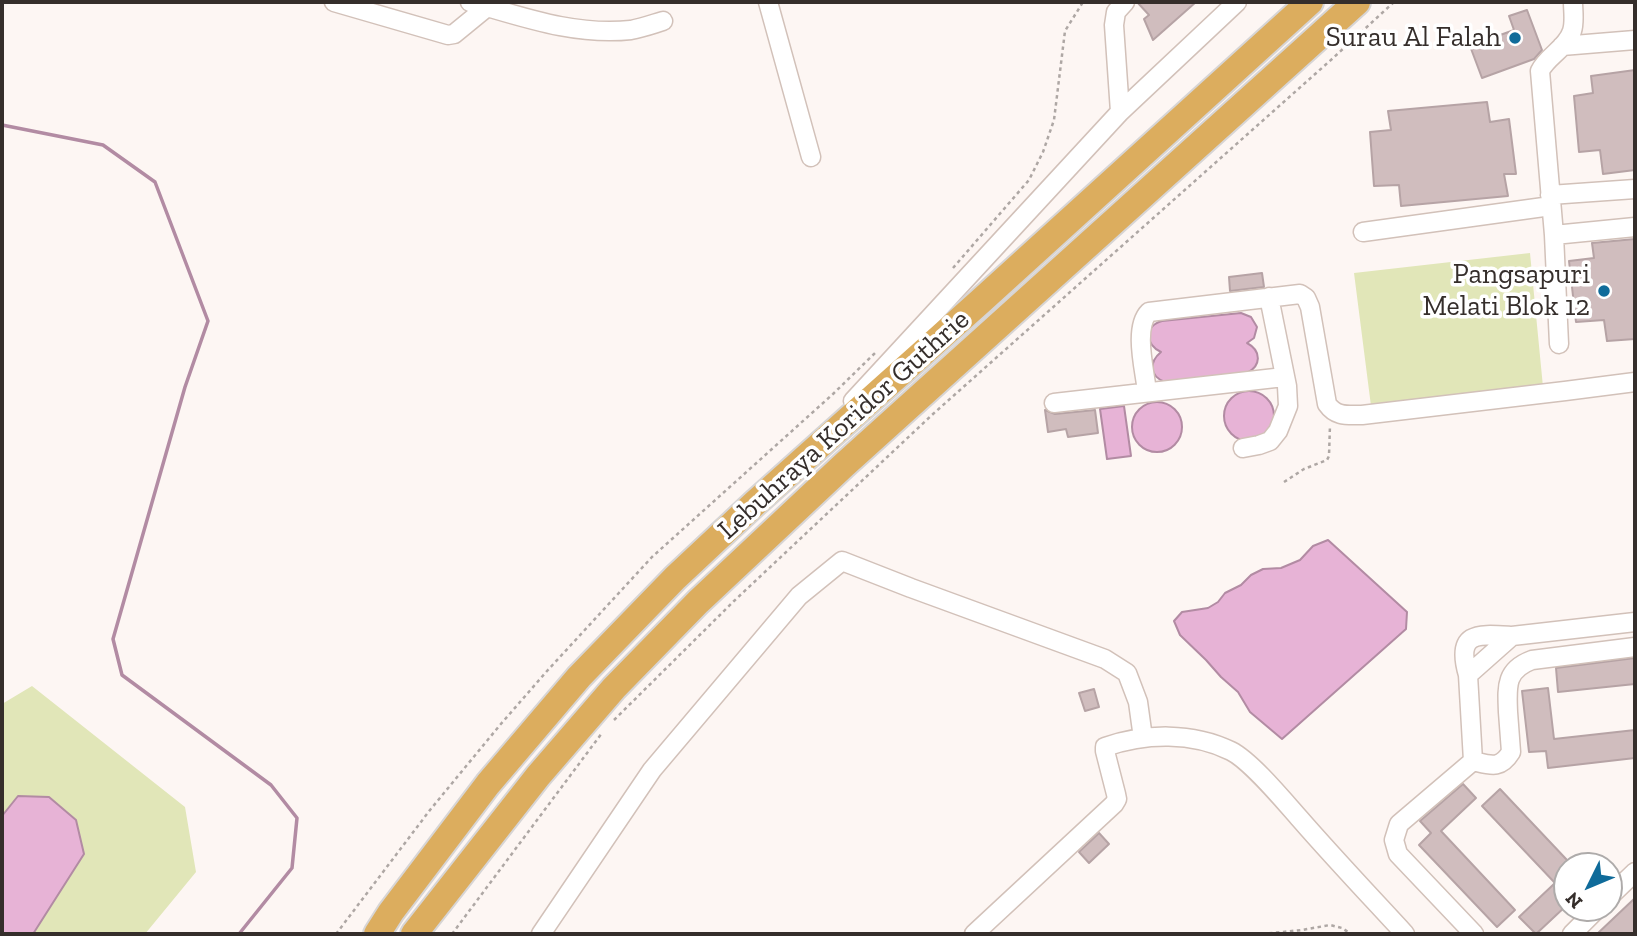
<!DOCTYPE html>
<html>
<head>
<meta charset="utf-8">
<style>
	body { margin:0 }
	#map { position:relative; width:1637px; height:936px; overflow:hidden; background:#fdf6f3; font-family:"Zilla Slab",serif }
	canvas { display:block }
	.frame { position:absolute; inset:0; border:4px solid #352e2b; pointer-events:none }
	.north { position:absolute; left:1553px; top:852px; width:70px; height:70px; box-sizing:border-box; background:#fff; border:2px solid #aeabaa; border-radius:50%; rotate:227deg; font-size:19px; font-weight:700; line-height:28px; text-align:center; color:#352e2b }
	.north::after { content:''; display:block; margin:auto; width:24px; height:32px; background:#0f6b9a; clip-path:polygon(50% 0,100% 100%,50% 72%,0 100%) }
</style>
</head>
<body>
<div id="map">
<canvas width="1637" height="936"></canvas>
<div class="frame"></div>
<div class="north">N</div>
</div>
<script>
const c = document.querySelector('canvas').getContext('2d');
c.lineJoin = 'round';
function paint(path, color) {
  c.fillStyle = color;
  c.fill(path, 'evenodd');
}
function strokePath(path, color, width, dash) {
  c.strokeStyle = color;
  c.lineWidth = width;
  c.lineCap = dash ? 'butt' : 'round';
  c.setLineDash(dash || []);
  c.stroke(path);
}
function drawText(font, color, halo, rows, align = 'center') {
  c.font = font + ' "Zilla Slab",serif';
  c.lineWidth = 7;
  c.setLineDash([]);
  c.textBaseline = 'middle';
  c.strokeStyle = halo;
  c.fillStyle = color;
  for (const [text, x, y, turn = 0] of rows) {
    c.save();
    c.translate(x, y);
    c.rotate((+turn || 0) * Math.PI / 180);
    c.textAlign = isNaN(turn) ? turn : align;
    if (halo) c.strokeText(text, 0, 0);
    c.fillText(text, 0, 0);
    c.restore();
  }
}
paint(new Path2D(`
	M 1530,253 L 1543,387 L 1371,406 L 1354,273 Z
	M 32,686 L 185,807 L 196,872 L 145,934 L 2,934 L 2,704 Z`), '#e1e6b8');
const water = new Path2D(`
	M 1241,313 L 1251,317 L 1257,327 L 1254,338 L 1247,343 C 1262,351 1261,366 1247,373 L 1165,382 C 1149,376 1149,362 1161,352 C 1145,345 1144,326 1162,321 Z
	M1224 416a25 25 0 1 1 50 0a25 25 0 1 1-50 0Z
	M1132 427a25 25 0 1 1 50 0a25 25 0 1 1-50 0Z
	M 1124,406 L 1131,456 L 1107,459 L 1100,409 Z
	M 1328,540 L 1407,612 L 1406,629 L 1282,739 L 1250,712 L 1238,692 L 1221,677 L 1206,660 L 1180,635 L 1174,621 L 1182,612 L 1208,608 L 1218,602 L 1225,593 L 1241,585 L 1251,575 L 1263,569 L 1281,568 L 1300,560 L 1313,546 Z
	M 18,796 L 49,797 L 76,820 L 84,854 L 33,934 L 2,934 L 2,816 Z`);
paint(water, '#e7b3d6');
strokePath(water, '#b28ba3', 2);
strokePath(new Path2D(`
	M 2,125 L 103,145 L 155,182 L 208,321 L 185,387 L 113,639 L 122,675 L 271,785 L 297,818 L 292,868 L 239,934`), '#b28ba3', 3.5);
const building = new Path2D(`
	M 1137,2 L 1196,2 L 1153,40 L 1144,19 L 1149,15 Z
	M 1527,10 L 1542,50 L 1534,59 L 1482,78 L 1470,46 L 1514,30 L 1509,16 Z
	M 1635,70 L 1635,170 L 1603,174 L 1600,150 L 1579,152 L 1574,96 L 1593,93 L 1591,76 Z
	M 1487,102 L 1490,122 L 1509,119 L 1516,174 L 1504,174 L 1508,196 L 1401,206 L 1399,185 L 1374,186 L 1370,132 L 1391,130 L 1388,111 Z
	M 1635,239 L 1635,339 L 1607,341 L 1604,320 L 1576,322 L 1569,261 L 1594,258 L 1592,243 Z
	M 1262,273 L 1264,287 L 1230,291 L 1229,277 Z
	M 1045,410 L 1055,414 L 1095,410 L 1098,433 L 1068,437 L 1066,429 L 1048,432 Z
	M 1635,658 L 1635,684 L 1558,692 L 1556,668 Z
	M 1548,688 L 1554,739 L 1635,730 L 1635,758 L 1548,768 L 1546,751 L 1529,752 L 1522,691 Z
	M 1094,689 L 1099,707 L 1085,711 L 1079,693 Z
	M 1463,784 L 1476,798 L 1441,831 L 1515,910 L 1497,927 L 1419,845 L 1431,833 L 1420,821 Z
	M 1500,789 L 1567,860 L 1567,905 L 1536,934 L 1519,917 L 1555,883 L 1482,806 Z
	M 1099,833 L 1109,844 L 1089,863 L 1079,852 Z
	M 1635,898 L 1635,934 L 1597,934 Z`);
paint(building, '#d0bdbe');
strokePath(building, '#b6a3a5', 2);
const minor = new Path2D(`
	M 334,2 L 448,35 L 454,34 L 487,7
	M 470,2 C 523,17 575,36 631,30 C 642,28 653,24 663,21
	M 768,2 L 811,157
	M 1562,46 L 1635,40
	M 1120,112 L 1114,25 L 1116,12 L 1125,2
	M 1550,195 L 1635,189
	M 1363,232 L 1551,206
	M 1554,235 L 1635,227
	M 1559,344 L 1554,235 L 1540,71 C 1547,56 1567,48 1572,31 C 1575,22 1573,11 1573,2
	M 1147,392 C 1145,371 1133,328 1149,312 L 1300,294 L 1306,298 L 1310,307 L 1327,404 C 1336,417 1347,415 1362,415 L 1565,391 L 1635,382
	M 853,401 L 1120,112 L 1237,2
	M 1054,403 L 1284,377
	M 1243,448 L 1259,445 L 1270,441 L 1278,431 L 1288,406 L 1287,386 L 1269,297
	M 1468,675 C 1455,631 1478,634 1512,636
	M 1473,761 C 1490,765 1500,770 1511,752 C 1510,739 1509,725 1508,712 C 1507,687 1505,670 1532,660 L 1635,647
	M 1609,897 L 1635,872
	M 541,934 L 652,770 L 799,596 L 842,561 L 911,588 L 1105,659 L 1127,673 L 1138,702 L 1143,738
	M 974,934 L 1114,804 L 1117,799 L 1116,794 L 1105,751 L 1105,747 C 1146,733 1192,732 1231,751 C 1251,761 1284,801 1300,819 C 1334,858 1370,896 1405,934
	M 1474,934 L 1398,854 L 1394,840 L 1399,824 L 1473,761 L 1468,675 L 1512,636 L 1635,622
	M 1572,934 L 1598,908`);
const highway = new Path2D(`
	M 377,934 L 391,912 L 488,784 L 579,677 L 675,578 L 754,504 L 983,299 L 1310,2
	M 414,934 L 538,776 L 614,688 L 698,602 L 844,465 L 1357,2`);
strokePath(minor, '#d2c1b9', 21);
strokePath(highway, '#d7d5d5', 30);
strokePath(new Path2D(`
	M 953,268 L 1029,180 L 1043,152 L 1054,120 L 1065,31 L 1083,2
	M 1284,482 L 1304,469 L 1327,460 L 1329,456 L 1330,425
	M 614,720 L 734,601 L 933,414 L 1332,59 L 1394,2
	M 336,934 L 430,810 L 500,725 L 547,671 L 652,557 L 833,394 L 875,353
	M 452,934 L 602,733
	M 1262,934 L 1302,930 L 1330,925 L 1342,928 L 1351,934`), '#aea7a4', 2.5, [3.5, 3.5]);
strokePath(minor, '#fff', 18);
strokePath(highway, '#dcad5e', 26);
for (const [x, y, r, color] of [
	[1515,38,7,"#0f6b9a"],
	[1604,291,7,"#0f6b9a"]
]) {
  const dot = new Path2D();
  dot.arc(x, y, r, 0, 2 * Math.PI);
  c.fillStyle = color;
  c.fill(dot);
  strokePath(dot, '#fff', 2.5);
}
drawText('28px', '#352e2b', '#fff', [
	["Surau Al Falah",1501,38],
	["Pangsapuri",1590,275],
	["Melati Blok 12",1590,307]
], 'right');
drawText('28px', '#352e2b', '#fff', [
	["Lebuhraya Koridor Guthrie",844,425,-42]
]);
</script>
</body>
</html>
